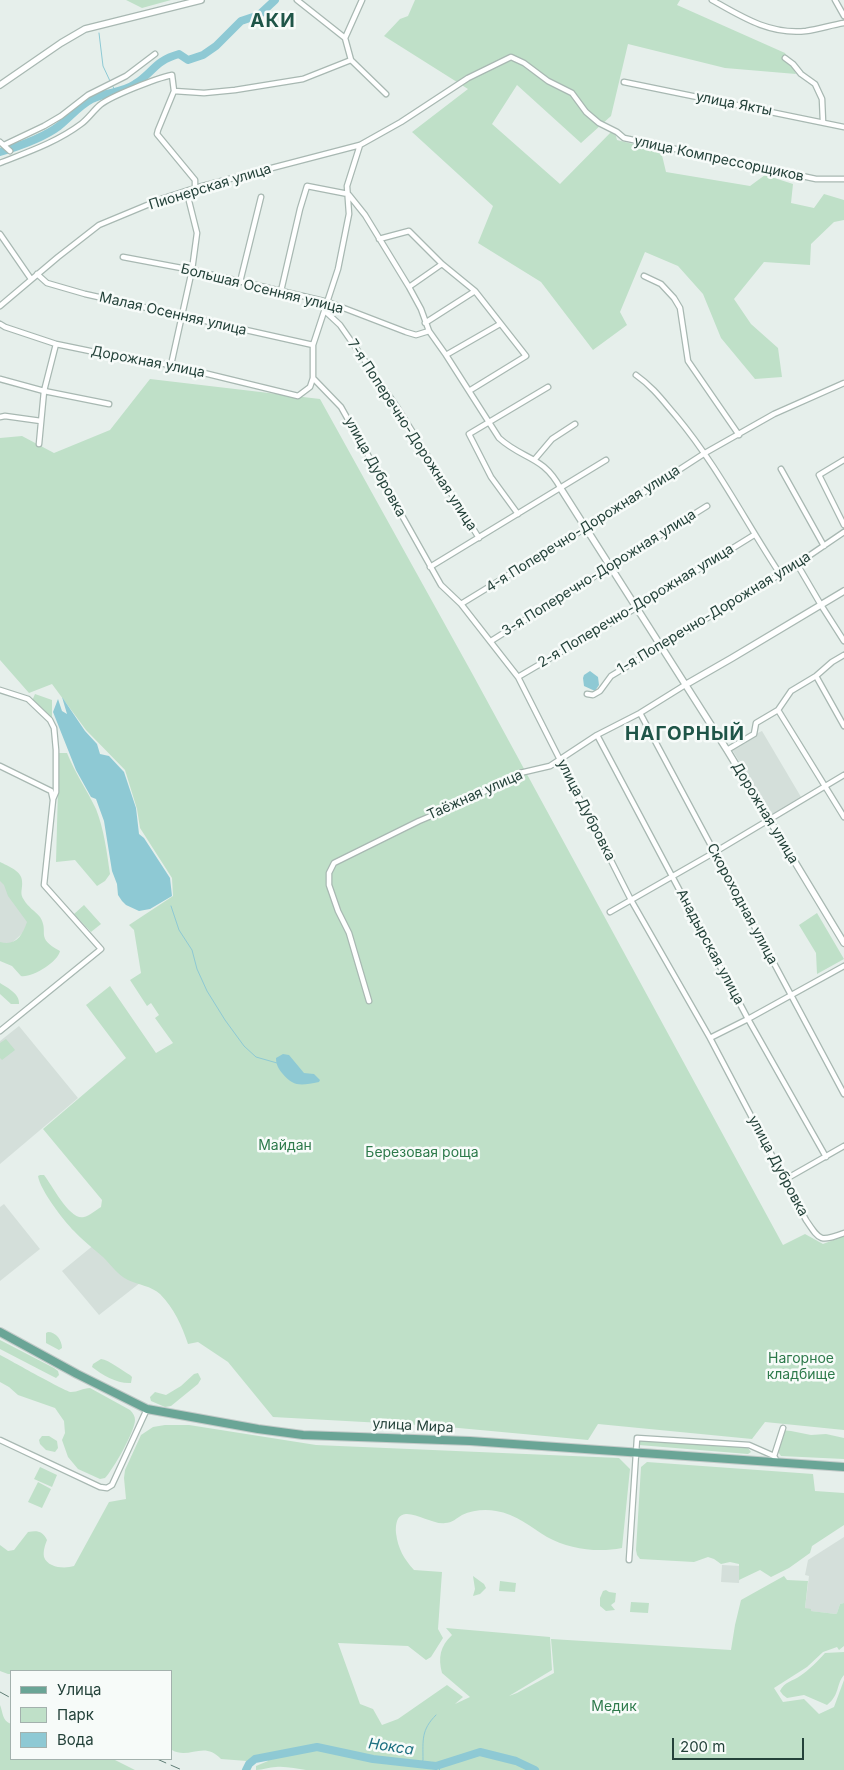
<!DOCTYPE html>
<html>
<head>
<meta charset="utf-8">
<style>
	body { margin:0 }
	#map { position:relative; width:844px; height:1770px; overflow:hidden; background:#e6efeb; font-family:Inter,sans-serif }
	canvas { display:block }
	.legend { position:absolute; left:10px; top:1670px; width:162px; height:90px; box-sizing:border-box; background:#f7fbf9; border:1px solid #a3b1ad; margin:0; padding:6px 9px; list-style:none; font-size:15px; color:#24423a }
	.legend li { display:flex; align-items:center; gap:10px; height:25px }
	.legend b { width:25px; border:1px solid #a3b1ad }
	.scale { position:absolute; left:672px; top:1738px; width:132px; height:22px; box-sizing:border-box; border:2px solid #24423a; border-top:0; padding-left:6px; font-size:15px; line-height:18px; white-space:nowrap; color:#24423a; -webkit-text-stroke:4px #f7fbf9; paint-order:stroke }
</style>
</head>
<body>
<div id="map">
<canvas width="844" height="1770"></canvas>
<ul class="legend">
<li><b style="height:6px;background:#6aa596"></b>Улица</li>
<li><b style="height:14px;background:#bfe0c8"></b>Парк</li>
<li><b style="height:14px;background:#8ec9d4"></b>Вода</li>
</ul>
<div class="scale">200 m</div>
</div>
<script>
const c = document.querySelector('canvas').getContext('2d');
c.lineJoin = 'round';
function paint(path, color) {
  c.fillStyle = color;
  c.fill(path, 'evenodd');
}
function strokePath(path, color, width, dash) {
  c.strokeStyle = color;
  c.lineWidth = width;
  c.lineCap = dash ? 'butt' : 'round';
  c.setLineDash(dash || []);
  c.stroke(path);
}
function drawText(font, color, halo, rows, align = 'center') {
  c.font = font + ' Inter,sans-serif';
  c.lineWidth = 5;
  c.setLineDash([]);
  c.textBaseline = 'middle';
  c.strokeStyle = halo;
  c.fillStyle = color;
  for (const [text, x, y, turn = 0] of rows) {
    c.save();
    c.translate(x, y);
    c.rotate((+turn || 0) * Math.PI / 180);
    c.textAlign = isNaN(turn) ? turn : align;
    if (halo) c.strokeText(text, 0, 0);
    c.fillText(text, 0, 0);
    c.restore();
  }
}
paint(new Path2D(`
	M 762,731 L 801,797 L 771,815 L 730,746 Z
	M 0,878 L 39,918 L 2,952 L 0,951 Z
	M 19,1026 L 78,1098 L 0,1164 L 0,1041 Z
	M 4,1204 L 40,1249 L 0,1281 L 0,1207 Z
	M 117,1226 L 154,1272 L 99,1315 L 62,1271 Z
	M 844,1537 L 844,1603 L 840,1604 L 837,1613 L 836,1614 L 810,1611 L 805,1608 L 809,1576 L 805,1575 L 808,1560 Z
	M 722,1565 L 740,1566 L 739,1583 L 721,1582 Z`), '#d4dfda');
paint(new Path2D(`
	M 126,0 L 171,0 L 142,8 Z
	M 415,0 L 680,0 L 677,5 L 785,53 L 796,74 L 725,68 L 628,44 L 611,116 L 581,143 L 517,85 L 492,124 L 560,184 L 614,129 L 617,140 L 661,151 L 666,172 L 750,186 L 765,175 L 793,184 L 791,203 L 814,208 L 824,194 L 844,200 L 844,220 L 834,222 L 811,244 L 810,265 L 764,262 L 734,299 L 751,324 L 778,348 L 782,377 L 755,379 L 721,338 L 703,294 L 678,266 L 645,252 L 620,312 L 627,325 L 593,350 L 541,282 L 478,243 L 493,206 L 412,132 L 468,89 L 384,36 L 400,19 L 408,16 Z
	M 150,379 L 320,399 L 473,675 L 783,1245 L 805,1234 L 823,1244 L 844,1236 L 844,1430 L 765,1422 L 752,1439 L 598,1424 L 588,1440 L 437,1426 L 273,1417 L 228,1362 L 198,1342 L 188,1344 C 182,1326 174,1308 160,1294 C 151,1286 139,1285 128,1280 C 118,1275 111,1265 103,1257 C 93,1248 82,1240 74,1231 C 64,1221 40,1190 38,1176 L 40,1175 L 44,1175 C 52,1185 70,1221 84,1217 C 89,1216 96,1210 101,1207 L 102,1200 L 43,1129 L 126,1058 L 86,1005 L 110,986 L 156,1053 L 173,1043 L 155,1018 L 159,1015 L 151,1003 L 147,1006 L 130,980 L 141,973 L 134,930 L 129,925 L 173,896 L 172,878 L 140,828 L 137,809 L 125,770 L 86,730 L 52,684 L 29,693 L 0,660 L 0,438 L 22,436 L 54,453 L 110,430 Z
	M 35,694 L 52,700 L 52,720 L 32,701 Z
	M 59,753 L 67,753 C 75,773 87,790 96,809 C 104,829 107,853 110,874 L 105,881 L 97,886 L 75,860 L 56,862 Z
	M 0,862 C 8,866 22,871 22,881 C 23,889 19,893 24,900 C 28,907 35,911 40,917 C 50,933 34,937 60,951 C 58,962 32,978 21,976 L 12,966 L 0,961 L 0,942 C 16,946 22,936 27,922 L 8,896 L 4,885 L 0,881 Z
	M 84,905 L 101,924 L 91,932 L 74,914 Z
	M 817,913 L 844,959 L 817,974 L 816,953 L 799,925 Z
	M 0,983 C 8,988 20,994 19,1004 L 11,1004 L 0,994 Z
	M 6,1039 L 15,1050 L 2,1060 L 0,1058 L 0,1043 Z
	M 48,1332 C 56,1332 62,1340 62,1348 L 59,1350 L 46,1343 L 46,1333 Z
	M 0,1340 L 54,1368 L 58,1371 L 59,1375 L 56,1378 L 52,1376 L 0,1349 Z
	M 0,1355 C 10,1360 66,1392 71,1392 C 78,1392 83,1388 90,1388 L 130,1410 C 133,1413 135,1416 135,1420 C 135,1431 113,1470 105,1478 L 100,1479 L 78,1469 L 68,1457 L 62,1440 L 65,1433 L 64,1421 L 55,1408 L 18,1395 L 9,1387 L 0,1382 Z
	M 101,1359 C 109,1360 123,1371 130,1375 L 132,1377 L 131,1383 C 118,1384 102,1375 92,1367 L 93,1364 Z
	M 198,1373 L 201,1379 L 198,1384 L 171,1406 L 165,1407 L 151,1401 L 150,1397 L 155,1392 L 166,1395 L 181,1386 L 194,1374 Z
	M 165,1425 L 189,1425 L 316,1445 L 619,1458 L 630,1469 L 622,1548 C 597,1553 569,1549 547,1537 C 531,1527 516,1514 496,1511 C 486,1509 472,1510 462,1515 C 457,1518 452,1523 445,1523 C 429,1526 394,1495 396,1533 C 398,1549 404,1559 414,1570 L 442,1572 L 438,1629 L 443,1638 L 431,1657 L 426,1660 L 408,1646 L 338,1643 L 360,1704 L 373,1709 L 382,1725 L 398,1719 L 447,1685 L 463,1697 L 455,1704 L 470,1697 L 442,1673 C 438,1658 440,1646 452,1635 L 446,1628 L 550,1637 L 552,1670 L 509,1696 L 517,1693 L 554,1673 L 551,1639 L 731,1650 L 735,1625 L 741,1600 L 784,1576 L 787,1580 L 808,1581 L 805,1608 L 811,1609 L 811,1611 L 836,1614 L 837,1613 L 840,1604 L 844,1603 L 844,1646 L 839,1650 L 837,1647 L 823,1652 L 807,1667 L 774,1688 L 783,1702 L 804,1699 L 819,1714 L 834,1707 L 844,1680 L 844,1770 L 306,1770 C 297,1769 286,1766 276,1767 C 269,1767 263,1770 256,1770 L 256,1766 L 268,1761 L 264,1756 L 257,1755 L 247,1761 L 221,1759 C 204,1740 189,1760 172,1750 L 171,1671 L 11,1671 L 11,1674 L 8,1674 L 0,1671 L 0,1545 L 8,1551 L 14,1550 L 28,1532 C 37,1530 43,1531 47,1540 C 45,1545 43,1551 44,1557 C 48,1568 65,1569 74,1566 L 109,1502 L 126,1499 L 124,1478 L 125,1470 L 141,1435 L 153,1427 Z
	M 782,1430 L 791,1431 L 811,1435 L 826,1434 L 844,1438 L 844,1459 L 781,1456 L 776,1449 L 777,1438 Z
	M 42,1436 L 49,1436 L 57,1441 L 58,1448 L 55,1452 L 46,1450 L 40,1444 L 39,1440 Z
	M 639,1441 L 692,1441 L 748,1448 L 751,1452 L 748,1454 L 639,1445 Z
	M 647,1462 L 813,1474 L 815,1491 L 844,1493 L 844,1525 L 812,1546 L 810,1553 L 789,1568 L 771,1577 L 760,1570 L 739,1580 L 739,1564 L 730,1562 L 721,1564 L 714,1559 L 708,1557 L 694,1562 L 640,1559 L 637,1555 L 636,1550 L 641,1467 Z
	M 40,1467 L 57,1475 L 52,1487 L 34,1479 Z
	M 38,1482 L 51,1489 L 42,1508 L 28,1502 Z
	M 473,1576 L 484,1584 L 486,1588 L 480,1594 L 473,1596 L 475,1589 Z
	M 500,1581 L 516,1583 L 515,1592 L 499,1591 Z
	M 606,1590 L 609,1592 L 616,1593 L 615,1602 L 611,1605 L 615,1610 L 606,1611 L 600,1606 L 600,1598 L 603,1591 Z
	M 631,1602 L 649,1603 L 648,1613 L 630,1612 Z
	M 844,1652 L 844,1675 C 836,1684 840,1695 827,1705 L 804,1695 L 787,1698 L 783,1695 L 780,1691 C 784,1682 793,1681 800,1676 C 808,1671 819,1660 825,1653 Z
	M 0,1705 C 3,1712 2,1721 11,1724 L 11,1759 L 113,1759 L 135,1770 L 0,1770 Z`), '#bfe0c8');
paint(new Path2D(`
	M 590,671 L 598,677 L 599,685 L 595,691 L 584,686 L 583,678 L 584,675 Z
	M 62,697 L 85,731 L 97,744 L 100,754 L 109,756 L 124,772 L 136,808 L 139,834 L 144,838 L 170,878 L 172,896 L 150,909 L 139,911 L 126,905 L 122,901 L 118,895 L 117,884 L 112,871 L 104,821 L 96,799 L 91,797 L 76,770 L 53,712 L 58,699 L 62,711 L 67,714 Z
	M 283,1054 L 289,1055 L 304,1073 L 314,1074 L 320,1080 L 319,1082 C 302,1085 294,1088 282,1073 C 278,1068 276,1064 276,1058 Z`), '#8ec9d4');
strokePath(new Path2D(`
	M 99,33 L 103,66 L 110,81
	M 112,85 L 116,92
	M 171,906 L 179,930 L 192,950 L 197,969 L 207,991 L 225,1020 L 244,1046 L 256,1057 L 277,1063
	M 421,1765 L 423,1760 C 423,1740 421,1730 436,1715
	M 436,1766 L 440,1770`), '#8ec9d4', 1);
strokePath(new Path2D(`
	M 0,152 C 20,146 43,138 59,126 C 70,117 80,105 92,99 C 105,92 122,93 135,84 C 153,73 154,61 179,54 L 188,60 L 203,55 L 216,46 L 241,21 L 259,15 L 275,0
	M 246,1770 L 249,1764 L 255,1759 L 317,1747 L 373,1759 L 436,1766 L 480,1752 L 516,1761 L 535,1770`), '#8ec9d4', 8);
const minor = new Path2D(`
	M 297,0 L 345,38 L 351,60 L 386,94
	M 712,0 C 742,17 770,35 806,31 C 819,29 832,25 844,23
	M 835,0 L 844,16
	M 345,38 L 362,0
	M 785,58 L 793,64 L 801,74 L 815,84 L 822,99 L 823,122
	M 624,82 L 844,127
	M 174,91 L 204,93 L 235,90 L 303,79 L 351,60
	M 0,142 L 10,151
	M 4,145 L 44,126 L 61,116 L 88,95 L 126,76 L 155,54
	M 0,163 C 28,152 57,142 81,124 C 88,119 93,111 100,105 C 111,96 157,78 172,75 L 174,91 L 158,130 L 157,134 L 195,180 L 195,188 L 189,201 L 197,233 L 192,270 L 171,365
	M 349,195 L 365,215 L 409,287 L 421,309 L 429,331 L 446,355 L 499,438 C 523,460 543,455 561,489
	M 0,234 L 31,279
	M 379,239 L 409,231 L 442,264 L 475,291 L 526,356 L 469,391
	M 123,257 L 192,270 L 328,302 L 406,332 L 416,335 L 429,331
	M 37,274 L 47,283 L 85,294 L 313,345
	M 644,276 L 661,284 L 674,298 L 680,308 L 688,361 L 739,435
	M 240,282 L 261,197
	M 409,287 L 442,264
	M 281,291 L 300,209 L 307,186 L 348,194
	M 0,306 L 58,257 L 99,225 L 164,198 L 195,188 L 360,145 L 401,122 L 468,78 L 511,57 L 524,63 L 548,81 L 572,93 L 586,112 L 599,123 L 617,132 L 624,138 L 816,179 L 844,179
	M 325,311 L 340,325 L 397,407 L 479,538
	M 425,323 L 475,291
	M 0,324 L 5,327 L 56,344 L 119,357 L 171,365 L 298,396 L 310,387 L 313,378 L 313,345 L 338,269 L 349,214 L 347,186 L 360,145
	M 446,355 L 500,324
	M 636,375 C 653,387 663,401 676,416 C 717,465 745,521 780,574
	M 313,378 L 341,407 L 441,585 L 461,604 L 518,677 L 631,900 L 710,1038 L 806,1220 C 820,1241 820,1242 844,1233
	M 0,379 L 44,391 L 109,404
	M 0,417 L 5,416 L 41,421
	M 39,444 L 44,391 L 56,344
	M 535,459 L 552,439 L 575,424
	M 844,460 L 819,475 L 844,525
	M 781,469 L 824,546
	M 518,514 L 491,477 L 469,434 L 548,387
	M 797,564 L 821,605 L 844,641
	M 430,567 L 606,460
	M 461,604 L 651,488 L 705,453 L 774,414 L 844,383
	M 491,641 L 707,506
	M 816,676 L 844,726
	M 518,677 L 636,608 L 754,535
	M 0,690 L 28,699 L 50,720 L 54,728 L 56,750 L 56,792 L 53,799
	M 587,694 L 593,695 L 600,691 L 611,676 L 797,564 L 844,532
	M 778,710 L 844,817
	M 640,713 L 844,1094
	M 597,735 L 748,1019 L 826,1157
	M 727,750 L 754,734 L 756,723 L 778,710 L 791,691 L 816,676 L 832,662 L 844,655
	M 0,766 L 51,791 L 53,800 L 44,885 L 101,949 L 0,1031
	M 610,912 L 715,852 L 844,775
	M 369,1001 L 349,933 L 338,911 L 329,885 L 329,873 L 334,863 L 419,821 L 464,802 L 520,773 L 550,766 L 597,735 L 640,713 L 685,685
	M 710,1038 L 748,1019 L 844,966
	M 786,1179 L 844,1146
	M 0,1440 L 100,1487 L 107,1488 L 112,1485 L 147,1409
	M 774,1456 L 783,1428
	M 629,1560 L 637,1438 L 749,1445 L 774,1456 L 778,1463`);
const tertiary = new Path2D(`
	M 0,85 L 61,43 L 85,29 L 201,0
	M 561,489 L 727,750 L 844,943
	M 685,685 L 732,658 L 844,591`);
const primary = new Path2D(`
	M 0,1332 L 77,1374 L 147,1409 L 258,1429 L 303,1435 L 470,1441 L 844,1467`);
strokePath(minor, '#a8b8b2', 7);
strokePath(tertiary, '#a8b8b2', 8);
strokePath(primary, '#c2cac8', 10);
strokePath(minor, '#fff', 4.5);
strokePath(tertiary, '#fff', 5.5);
strokePath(primary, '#6aa596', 8);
strokePath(new Path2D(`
	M 0,1692 L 11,1698
	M 157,1759 L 182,1770`), '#5f7d75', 1, [10, 5]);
drawText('14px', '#24423a', '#f7fbf9', [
	["улица Якты",734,104,11],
	["улица Компрессорщиков",719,159,12],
	["Пионерская улица",210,187,-17],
	["Большая Осенняя улица",262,289,14],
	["Малая Осенняя улица",173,314,13],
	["Дорожная улица",148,362,11],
	["7-я Поперечно-Дорожная улица",412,435,57],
	["улица Дубровка",375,467,61],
	["4-я Поперечно-Дорожная улица",583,529,-32],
	["3-я Поперечно-Дорожная улица",599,573,-32],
	["2-я Поперечно-Дорожная улица",636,606,-31],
	["1-я Поперечно-Дорожная улица",714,613,-31],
	["Таёжная улица",475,795,-24],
	["улица Дубровка",586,810,63],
	["Дорожная улица",765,813,59],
	["Скороходная улица",742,904,62],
	["Анадырская улица",710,947,62],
	["улица Дубровка",778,1166,62],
	["улица Мира",413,1426,3]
]);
drawText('14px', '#2d7a4b', '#f7fbf9', [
	["Майдан",285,1146],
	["Березовая роща",422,1153],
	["Нагорное",801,1359],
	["кладбище",801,1375],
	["Медик",614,1707]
]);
drawText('italic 15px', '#1c6f80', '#f7fbf9', [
	["Нокса",391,1747,8]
]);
c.letterSpacing = '1px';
drawText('bold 19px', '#1f5548', '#f7fbf9', [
	["АКИ",273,21],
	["НАГОРНЫЙ",685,734]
]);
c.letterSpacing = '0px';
</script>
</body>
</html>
